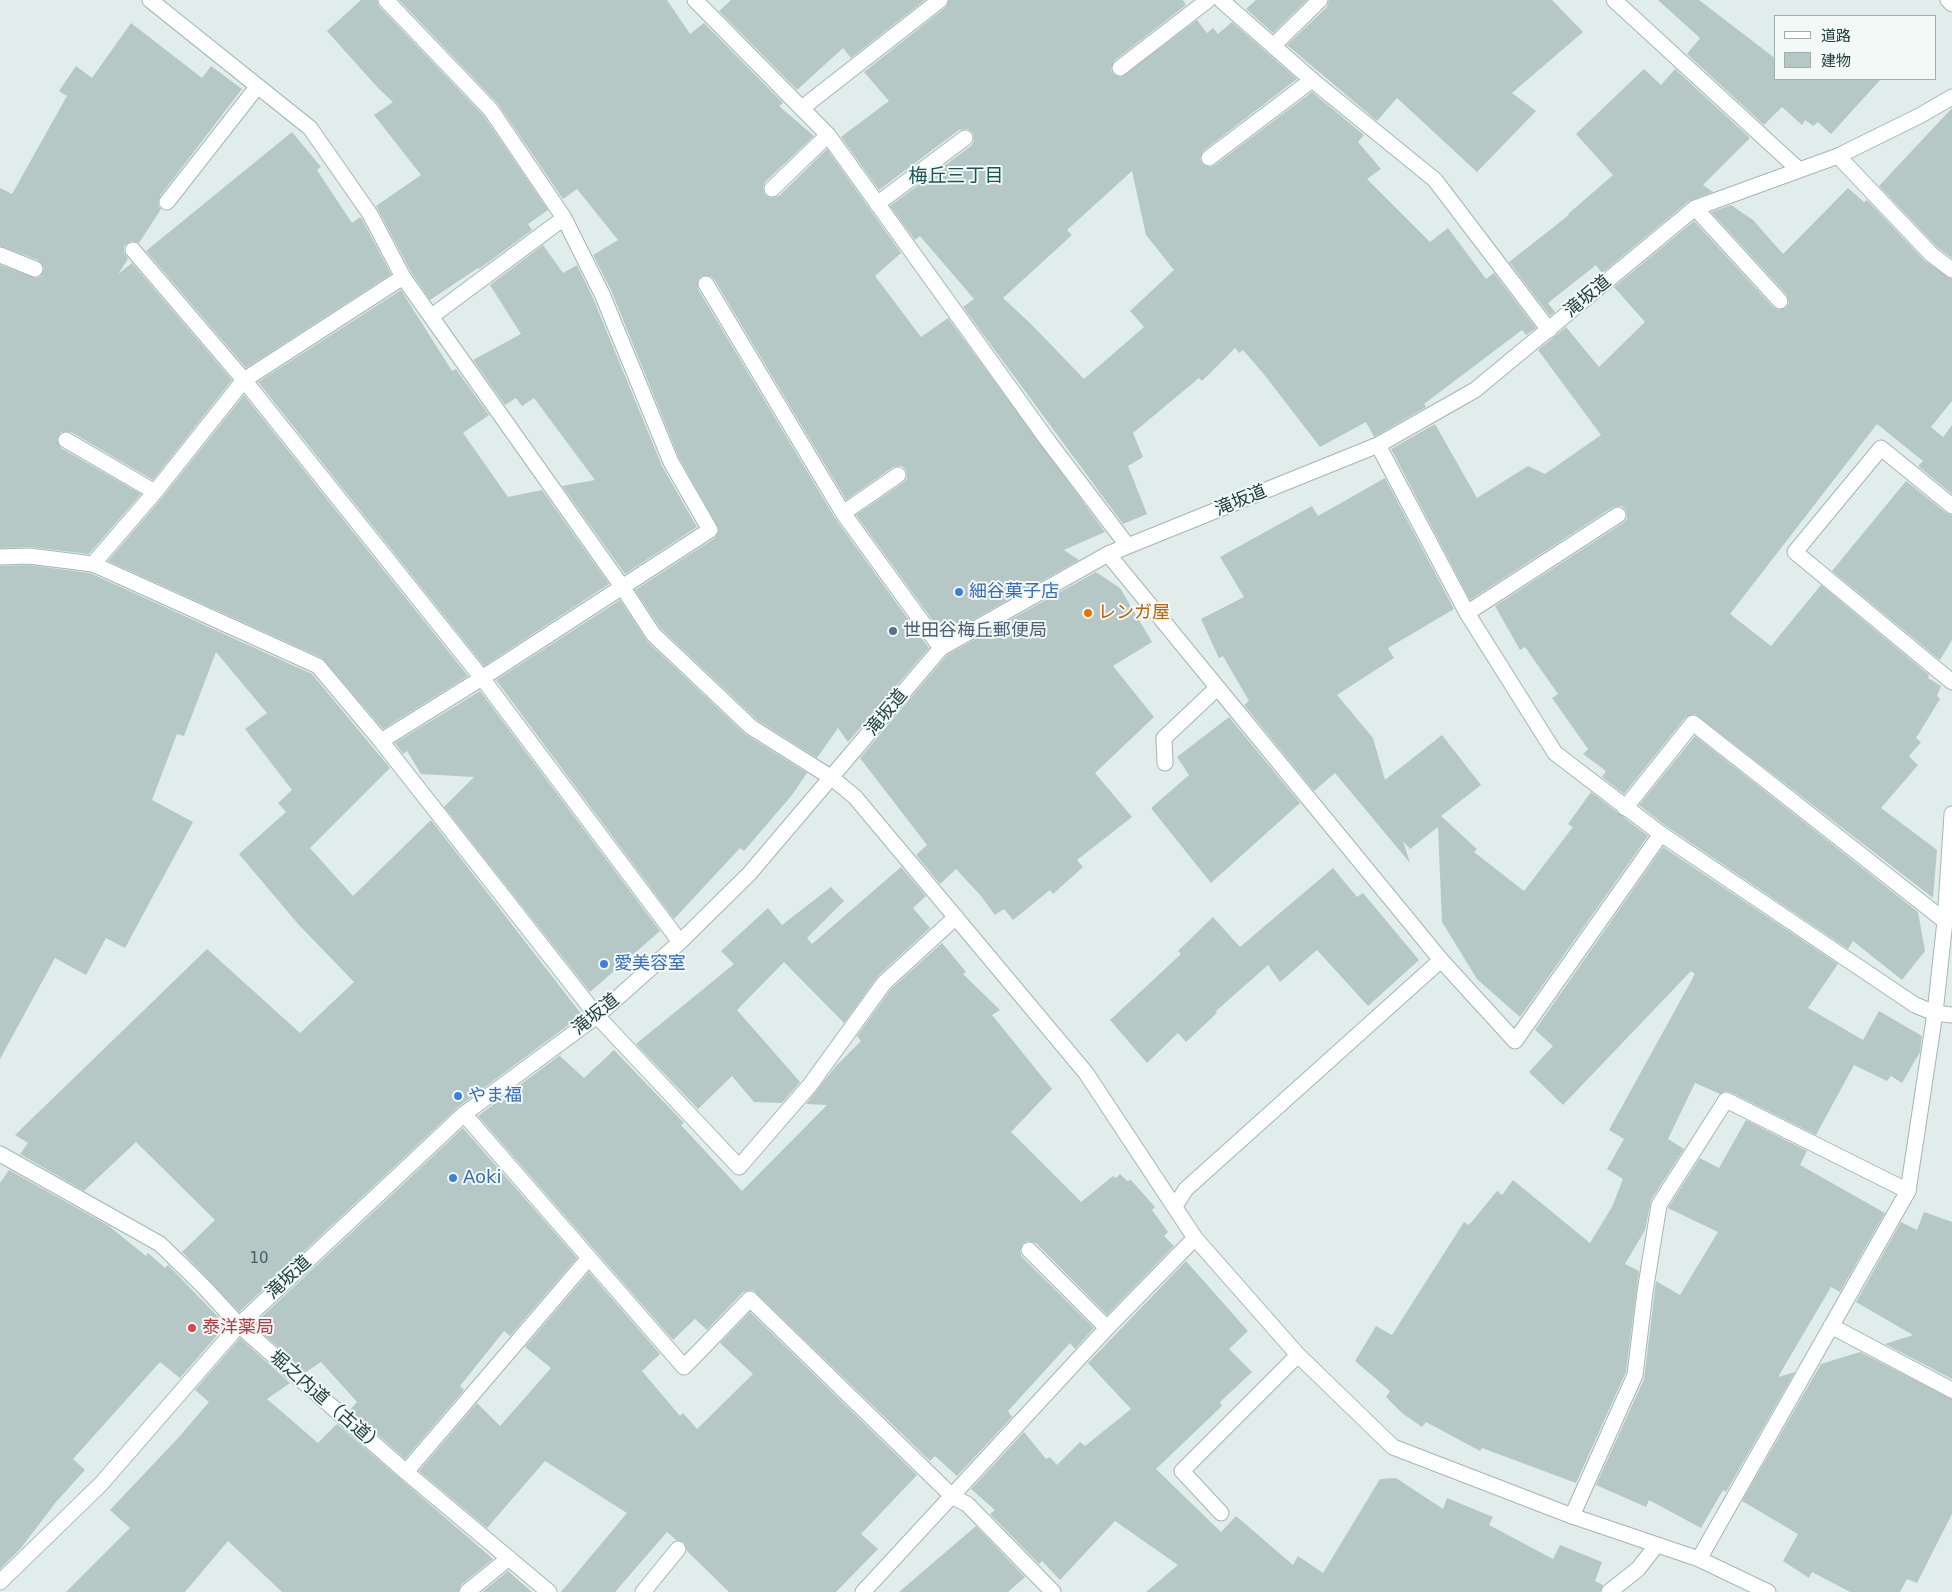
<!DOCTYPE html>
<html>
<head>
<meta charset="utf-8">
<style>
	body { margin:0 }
	#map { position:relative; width:1952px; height:1592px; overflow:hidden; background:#e1edeb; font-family:"DejaVu Sans","Noto Sans JP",sans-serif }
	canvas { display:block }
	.legend { position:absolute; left:1774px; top:15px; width:162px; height:65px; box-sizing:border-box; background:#f2f9f7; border:1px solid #9eafad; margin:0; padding:6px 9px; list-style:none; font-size:15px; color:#20403f }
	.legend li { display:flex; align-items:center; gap:10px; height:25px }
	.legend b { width:25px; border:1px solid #9eafad }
</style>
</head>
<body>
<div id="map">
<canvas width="1952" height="1592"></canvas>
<ul class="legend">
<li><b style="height:6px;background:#fff"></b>道路</li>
<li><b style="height:14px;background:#b6c8c5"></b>建物</li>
</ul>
</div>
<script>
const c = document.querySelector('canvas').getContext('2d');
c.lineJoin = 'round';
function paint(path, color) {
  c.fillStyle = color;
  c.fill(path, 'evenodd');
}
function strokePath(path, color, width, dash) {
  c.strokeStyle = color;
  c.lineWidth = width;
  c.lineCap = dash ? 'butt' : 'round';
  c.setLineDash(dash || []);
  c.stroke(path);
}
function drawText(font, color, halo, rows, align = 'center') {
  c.font = font + ' "DejaVu Sans","Noto Sans JP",sans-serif';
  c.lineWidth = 4;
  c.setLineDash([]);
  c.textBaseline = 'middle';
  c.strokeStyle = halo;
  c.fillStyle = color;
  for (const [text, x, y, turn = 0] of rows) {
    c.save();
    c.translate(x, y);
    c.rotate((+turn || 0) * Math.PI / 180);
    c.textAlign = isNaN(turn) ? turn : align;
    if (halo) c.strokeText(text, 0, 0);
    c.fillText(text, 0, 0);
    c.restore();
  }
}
paint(new Path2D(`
	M 361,0 L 377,0 L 379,6 L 484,116 L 548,210 L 528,224 L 532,230 L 479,269 L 478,268 L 430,300 L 411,272 L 376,206 L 421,175 L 374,115 L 393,102 L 378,88 L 327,31 Z
	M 399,0 L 667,0 L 690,34 L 704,23 L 783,103 L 779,106 L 814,136 L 765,182 L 763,187 L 765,195 L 770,198 L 779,196 L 827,149 L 901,253 L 875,276 L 921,337 L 948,318 L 1105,532 L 1064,550 L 1079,560 L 944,636 L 856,515 L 904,482 L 907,479 L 906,470 L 902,466 L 893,467 L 846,500 L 714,279 L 710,276 L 702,276 L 698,280 L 698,289 L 835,518 L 929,648 L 848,742 L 838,728 L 817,758 L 757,720 L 660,628 L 635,590 L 715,538 L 719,529 L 679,458 L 611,290 L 593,255 L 618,240 L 577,189 L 563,199 L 498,104 Z
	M 731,0 L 925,0 L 851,58 L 843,48 L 797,90 L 719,11 Z
	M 949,0 L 1183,0 L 1186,5 L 1114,61 L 1111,70 L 1113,74 L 1121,77 L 1197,20 L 1207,33 L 1213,28 L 1218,34 L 1232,22 L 1297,79 L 1203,151 L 1200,159 L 1202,164 L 1210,167 L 1215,165 L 1312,92 L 1364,135 L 1358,142 L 1381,169 L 1367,179 L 1430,242 L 1448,228 L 1486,279 L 1494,273 L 1536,328 L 1526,335 L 1522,330 L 1424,404 L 1426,407 L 1374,437 L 1366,422 L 1320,447 L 1263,373 L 1243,350 L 1239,353 L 1235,348 L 1202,381 L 1199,378 L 1133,433 L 1143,457 L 1128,466 L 1147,514 L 1123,524 L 963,307 L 974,299 L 920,236 L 915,240 L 890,206 L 971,146 L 974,141 L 973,133 L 968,129 L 959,130 L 879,190 L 841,137 L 889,101 L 864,72 L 946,7 ZM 1132,171 L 1146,235 L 1174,270 L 1130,311 L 1144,327 L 1084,379 L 1031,324 L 1003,298 L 1072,235 L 1067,230 Z
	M 1256,0 L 1307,0 L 1273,33 L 1246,9 Z
	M 1329,0 L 1552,0 L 1583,32 L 1512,93 L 1536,111 L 1477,172 L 1397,98 L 1377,121 L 1287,45 L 1327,7 Z
	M 1658,0 L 1699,0 L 1776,59 L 1776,79 L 1881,79 L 1831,134 L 1818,122 L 1813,126 L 1805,120 L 1802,125 L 1782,107 L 1764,125 L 1687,54 L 1700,38 Z
	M 131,23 L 202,78 L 211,66 L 242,89 L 160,196 L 158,205 L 161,209 L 139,243 L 131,241 L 124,246 L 124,252 L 128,259 L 118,274 L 132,263 L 232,380 L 153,480 L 71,432 L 61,432 L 57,439 L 61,448 L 141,494 L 89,554 L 30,547 L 0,548 L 0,265 L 36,278 L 41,276 L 44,268 L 38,260 L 0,246 L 0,188 L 12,194 L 67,96 L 59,91 L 76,66 L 92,78 Z
	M 1644,69 L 1661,85 L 1675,69 L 1750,138 L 1703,185 L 1713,192 L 1689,201 L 1602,273 L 1596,265 L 1548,303 L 1555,312 L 1550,316 L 1509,262 L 1569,215 L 1568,214 L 1613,175 L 1576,134 Z
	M 1952,108 L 1952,258 L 1937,247 L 1879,186 Z
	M 292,132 L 321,167 L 317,170 L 352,223 L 360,217 L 362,219 L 391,274 L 246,368 L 146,251 Z
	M 1848,188 L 1864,202 L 1867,200 L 1925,261 L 1952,279 L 1952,401 L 1931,427 L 1943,437 L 1952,425 L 1952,494 L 1918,466 L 1923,461 L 1877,424 L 1730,614 L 1771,646 L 1821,585 L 1929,675 L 1928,678 L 1941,686 L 1937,696 L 1940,699 L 1916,738 L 1921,742 L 1909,756 L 1918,765 L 1881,808 L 1937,850 L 1933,898 L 1695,714 L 1686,717 L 1624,794 L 1602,777 L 1606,771 L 1583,754 L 1588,749 L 1552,698 L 1558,694 L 1525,647 L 1520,650 L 1495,606 L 1623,523 L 1627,519 L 1626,510 L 1622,506 L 1613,507 L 1470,600 L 1391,449 L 1435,424 L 1477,498 L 1528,466 L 1545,474 L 1601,435 L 1538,350 L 1566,327 L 1599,367 L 1645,322 L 1614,287 L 1694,221 L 1773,307 L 1778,310 L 1786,308 L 1789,303 L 1787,295 L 1711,212 L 1731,205 L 1753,220 L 1783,254 Z
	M 543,245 L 563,273 L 577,265 L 593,298 L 662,466 L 697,527 L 625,574 L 562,486 L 595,480 L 534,398 L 522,406 L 516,398 L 505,405 L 473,360 L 521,334 L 490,285 Z
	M 401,290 L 452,371 L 456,369 L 489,415 L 463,433 L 508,497 L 542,490 L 609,584 L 484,666 L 258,382 Z
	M 244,395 L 468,676 L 383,729 L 322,658 L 108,561 L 162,498 Z
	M 1385,478 L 1454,609 L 1388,648 L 1394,658 L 1337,695 L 1373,738 L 1385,780 L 1442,735 L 1481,785 L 1441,816 L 1477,849 L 1474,852 L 1524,891 L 1573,827 L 1568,824 L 1591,792 L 1648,836 L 1520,1017 L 1477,979 L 1442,922 L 1438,827 L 1410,849 L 1403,841 L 1410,863 L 1335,773 L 1314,791 L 1244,705 L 1249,701 L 1223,656 L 1219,658 L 1201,619 L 1244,597 L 1220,557 L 1312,506 L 1318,516 Z
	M 1906,481 L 1946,513 L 1952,515 L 1952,640 L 1940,660 L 1832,571 Z
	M 29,565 L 90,573 L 312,674 L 390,768 L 310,848 L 353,896 L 431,820 L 582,1015 L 458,1107 L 239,1312 L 182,1252 L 215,1220 L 136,1142 L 84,1191 L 20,1154 L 28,1143 L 15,1135 L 207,949 L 300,1033 L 354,982 L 298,924 L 239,854 L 286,812 L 278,803 L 292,790 L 245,729 L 267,713 L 216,652 L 184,736 L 177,734 L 152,800 L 193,822 L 125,948 L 106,938 L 86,975 L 55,958 L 0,1059 L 0,566 Z
	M 1096,572 L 1120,588 L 1152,642 L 1113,666 L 1154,717 L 1095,773 L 1132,817 L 1077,860 L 1083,867 L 1053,894 L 1050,890 L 1013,920 L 1004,909 L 995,915 L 981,896 L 956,869 L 940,884 L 916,855 L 927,845 L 860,758 L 947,655 Z
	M 620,600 L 647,641 L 745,734 L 807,773 L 792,795 L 744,851 L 740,848 L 674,919 L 496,680 Z
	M 480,691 L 660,931 L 590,992 L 444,807 L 474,777 L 421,774 L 407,751 L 403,754 L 395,743 Z
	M 1229,717 L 1300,803 L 1211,883 L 1151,808 L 1189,775 L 1177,757 Z
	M 1695,736 L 1918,912 L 1925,951 L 1902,980 L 1853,941 L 1848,949 L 1666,826 L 1639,805 Z
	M 1663,847 L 1838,964 L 1808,1008 L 1863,1040 L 1879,1011 L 1922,1036 L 1920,1052 L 1902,1083 L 1891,1076 L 1887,1081 L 1854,1065 L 1816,1135 L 1730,1092 L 1725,1091 L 1720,1094 L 1695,1083 L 1668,1139 L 1684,1149 L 1651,1200 L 1645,1230 L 1625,1264 L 1639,1271 L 1626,1372 L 1576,1483 L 1482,1448 L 1480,1451 L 1426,1422 L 1422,1427 L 1402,1413 L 1386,1397 L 1390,1391 L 1355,1361 L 1376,1326 L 1392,1335 L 1464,1222 L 1469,1225 L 1497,1191 L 1502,1195 L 1513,1180 L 1590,1243 L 1612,1207 L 1623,1179 L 1607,1169 L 1624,1139 L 1609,1130 L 1695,974 L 1691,971 L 1563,1105 L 1529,1072 L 1553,1046 L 1535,1030 Z
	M 901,867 L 926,896 L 913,908 L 930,928 L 878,976 L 844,1023 L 784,962 L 737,1010 L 800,1082 L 782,1103 L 754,1102 L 732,1076 L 698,1109 L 636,1044 L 734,964 L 721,951 L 768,908 L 782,925 L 831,887 L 844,901 L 807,938 L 812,944 Z
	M 1333,868 L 1357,897 L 1363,893 L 1419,960 L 1368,1006 L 1317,950 L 1280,982 L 1268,965 L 1216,1011 L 1217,1013 L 1186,1042 L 1178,1033 L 1147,1063 L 1110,1020 L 1181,954 L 1178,951 L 1213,917 L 1240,947 Z
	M 942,943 L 966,972 L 963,974 L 1000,1010 L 992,1015 L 1052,1089 L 1011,1132 L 1081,1202 L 1113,1176 L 1116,1178 L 1120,1174 L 1127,1181 L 1131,1180 L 1155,1207 L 1152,1210 L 1168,1232 L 1164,1236 L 1174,1246 L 1107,1315 L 1036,1243 L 1027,1241 L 1022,1244 L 1020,1252 L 1022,1257 L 1094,1328 L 1075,1349 L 1070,1343 L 1008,1411 L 1012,1417 L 957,1476 L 935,1456 L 930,1461 L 753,1290 L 743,1292 L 707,1330 L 695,1319 L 673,1340 L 478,1116 L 563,1053 L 560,1056 L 584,1078 L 614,1050 L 684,1123 L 681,1125 L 742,1191 L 827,1105 L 806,1104 L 836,1066 L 861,1041 L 857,1036 L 891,989 Z
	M 1746,1120 L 1807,1151 L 1800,1165 L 1885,1213 L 1840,1292 L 1831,1287 L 1778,1377 L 1795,1372 L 1726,1492 L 1723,1490 L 1701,1528 L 1649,1500 L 1646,1507 L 1596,1485 L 1644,1379 L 1656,1281 L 1680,1295 L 1718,1232 L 1668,1208 L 1700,1158 L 1719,1168 Z
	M 463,1128 L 577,1258 L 510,1336 L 504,1331 L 460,1386 L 464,1390 L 405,1459 L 350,1410 L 357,1402 L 321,1362 L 306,1372 L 253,1325 Z
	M 9,1170 L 109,1226 L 146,1256 L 148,1253 L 165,1268 L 168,1265 L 226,1325 L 180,1378 L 160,1362 L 73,1459 L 85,1470 L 56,1502 L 21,1548 L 0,1569 L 0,1183 Z
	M 1924,1212 L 1952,1222 L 1952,1379 L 1885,1344 L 1913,1335 L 1856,1302 L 1901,1222 L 1917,1230 Z
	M 1186,1261 L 1248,1331 L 1229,1349 L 1252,1372 L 1220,1402 L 1222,1406 L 1156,1469 L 1221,1532 L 1236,1516 L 1293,1565 L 1298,1556 L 1323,1573 L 1380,1479 L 1396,1478 L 1443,1509 L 1447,1498 L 1493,1517 L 1489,1525 L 1553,1559 L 1560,1545 L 1602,1562 L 1595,1581 L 1603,1585 L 1600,1592 L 1146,1592 L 1178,1565 L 1115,1521 L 1060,1580 L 1042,1561 L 1039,1564 L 990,1514 L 995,1510 L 971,1489 L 1024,1432 L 1046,1459 L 1050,1457 L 1057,1465 L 1080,1442 L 1085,1446 L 1131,1409 L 1088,1363 Z
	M 589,1272 L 660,1354 L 642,1371 L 680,1416 L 683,1413 L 697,1429 L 753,1374 L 720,1343 L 750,1312 L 917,1475 L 861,1534 L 878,1549 L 836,1592 L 729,1592 L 687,1551 L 684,1542 L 676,1540 L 667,1532 L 615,1592 L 561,1592 L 627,1513 L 545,1461 L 487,1528 L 419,1471 L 477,1403 L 500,1426 L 551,1368 L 525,1347 Z
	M 240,1338 L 290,1383 L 267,1399 L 318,1443 L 337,1424 L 493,1559 L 461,1585 L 458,1592 L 282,1592 L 228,1541 L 185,1592 L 66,1592 L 130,1528 L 110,1510 L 179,1437 L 209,1402 L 195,1390 Z
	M 1860,1352 L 1952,1399 L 1952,1514 L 1917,1583 L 1907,1579 L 1900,1592 L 1850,1592 L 1812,1572 L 1809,1578 L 1783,1561 L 1798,1534 L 1742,1501 L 1821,1364 Z
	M 976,1526 L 1025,1577 L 1008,1592 L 899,1592 Z
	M 508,1571 L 532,1592 L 482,1592 Z`), '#b6c8c5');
const lane = new Path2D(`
	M 386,0 L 491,110 L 564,218 L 602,294 L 671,462 L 710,530 L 482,678
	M 1273,46 L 1320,0
	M 1120,68 L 1208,0
	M 1838,156 L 1931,254 L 1952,270
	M 1209,158 L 1312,80
	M 772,189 L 828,135
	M 167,202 L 257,87
	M 877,204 L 965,138
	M 1695,208 L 1780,301
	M 133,250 L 244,380 L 482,678 L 680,942
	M 706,284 L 843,513 L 941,648
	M 432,316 L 564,218
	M 244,380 L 403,277
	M 1952,506 L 1881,448 L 1795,552 L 1952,682
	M 843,513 L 898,475
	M 1467,613 L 1618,515
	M 1165,763 L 1164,738 L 1217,688
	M 1625,808 L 1693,723 L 1945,921
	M 1029,1250 L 1107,1328
	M 406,1472 L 588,1259
	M 1221,1513 L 1182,1471 L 1298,1355
	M 1572,1516 L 1635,1375 L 1645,1292 L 1659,1205 L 1726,1100 L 1908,1191
	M 643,1592 L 678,1549`);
const street = new Path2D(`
	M 150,0 L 310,128 L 370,214 L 403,277 L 623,588 L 653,634 L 751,727 L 832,778 L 855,797 L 1086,1073 L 1195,1238 L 1298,1355 L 1393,1447 L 1572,1516 L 1699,1559 L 1768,1592
	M 695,0 L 828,135 L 1048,441 L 1127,545
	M 1221,0 L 1312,80 L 1435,180 L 1549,330
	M 1614,0 L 1798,169
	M 1948,0 L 1952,4
	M 802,108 L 940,0
	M 0,255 L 35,269
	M 66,440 L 155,492
	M 1378,445 L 1467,613 L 1555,753 L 1661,834 L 1915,1005 L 1935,1013 L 1952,1015
	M 1108,554 L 1441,960 L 1515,1041 L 1661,834
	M 0,557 L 29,556 L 93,564 L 318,666 L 381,741 L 597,1016 L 739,1167 L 810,1085 L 884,983 L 956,917
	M 93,564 L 155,492 L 244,380
	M 381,741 L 482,678
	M 464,1114 L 684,1367 L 750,1299 L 953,1497 L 967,1504 L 1053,1592
	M 0,1154 L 160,1244 L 204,1287 L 239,1325 L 406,1472 L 549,1592
	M 1175,1206 L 1186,1189 L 1441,960
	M 1831,1326 L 1952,1390
	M 1699,1559 L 1908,1191 L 1935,1013 L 1945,921 L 1952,814
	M 0,1582 L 101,1484 L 239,1325 L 464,1114 L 597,1016 L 680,942 L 749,874 L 941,648 L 1108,554 L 1378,445 L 1475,390 L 1695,208 L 1838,156 L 1921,115 L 1952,97
	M 467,1592 L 509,1558
	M 863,1592 L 1107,1328 L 1195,1238
	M 1609,1592 L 1638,1569 L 1656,1546`);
strokePath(lane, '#a3b6b4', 17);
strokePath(street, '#a3b6b4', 17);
strokePath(lane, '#fff', 15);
strokePath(street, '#fff', 15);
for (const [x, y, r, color] of [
	[959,592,5,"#3f7fe0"],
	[1088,613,5,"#e8710a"],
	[893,631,5,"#5c6f8a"],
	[604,964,5,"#3f7fe0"],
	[458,1096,5,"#3f7fe0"],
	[453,1178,5,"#3f7fe0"],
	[192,1328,5,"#e0444e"]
]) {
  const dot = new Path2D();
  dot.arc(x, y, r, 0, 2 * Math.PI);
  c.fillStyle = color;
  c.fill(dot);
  strokePath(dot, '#f2f9f7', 2);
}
drawText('15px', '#466260', null, [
	["10",259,1259]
]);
drawText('18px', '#20403f', '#f2f9f7', [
	["滝坂道",1588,297,-40],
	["滝坂道",1241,501,-22],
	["滝坂道",887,713,-50],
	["滝坂道",596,1015,-39],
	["滝坂道",289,1278,-43],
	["堀之内道（古道）",326,1402,41]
]);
drawText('18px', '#366cbe', '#f2f9f7', [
	["細谷菓子店",969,592],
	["愛美容室",614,964],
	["やま福",468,1096],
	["Aoki",463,1178]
], 'left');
drawText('18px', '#c56008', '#f2f9f7', [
	["レンガ屋",1098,613]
], 'left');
drawText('18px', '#4e5e75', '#f2f9f7', [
	["世田谷梅丘郵便局",903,631]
], 'left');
drawText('18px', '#be3a42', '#f2f9f7', [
	["泰洋薬局",202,1328]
], 'left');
drawText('19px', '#195454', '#f2f9f7', [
	["梅丘三丁目",956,177]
]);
</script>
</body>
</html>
